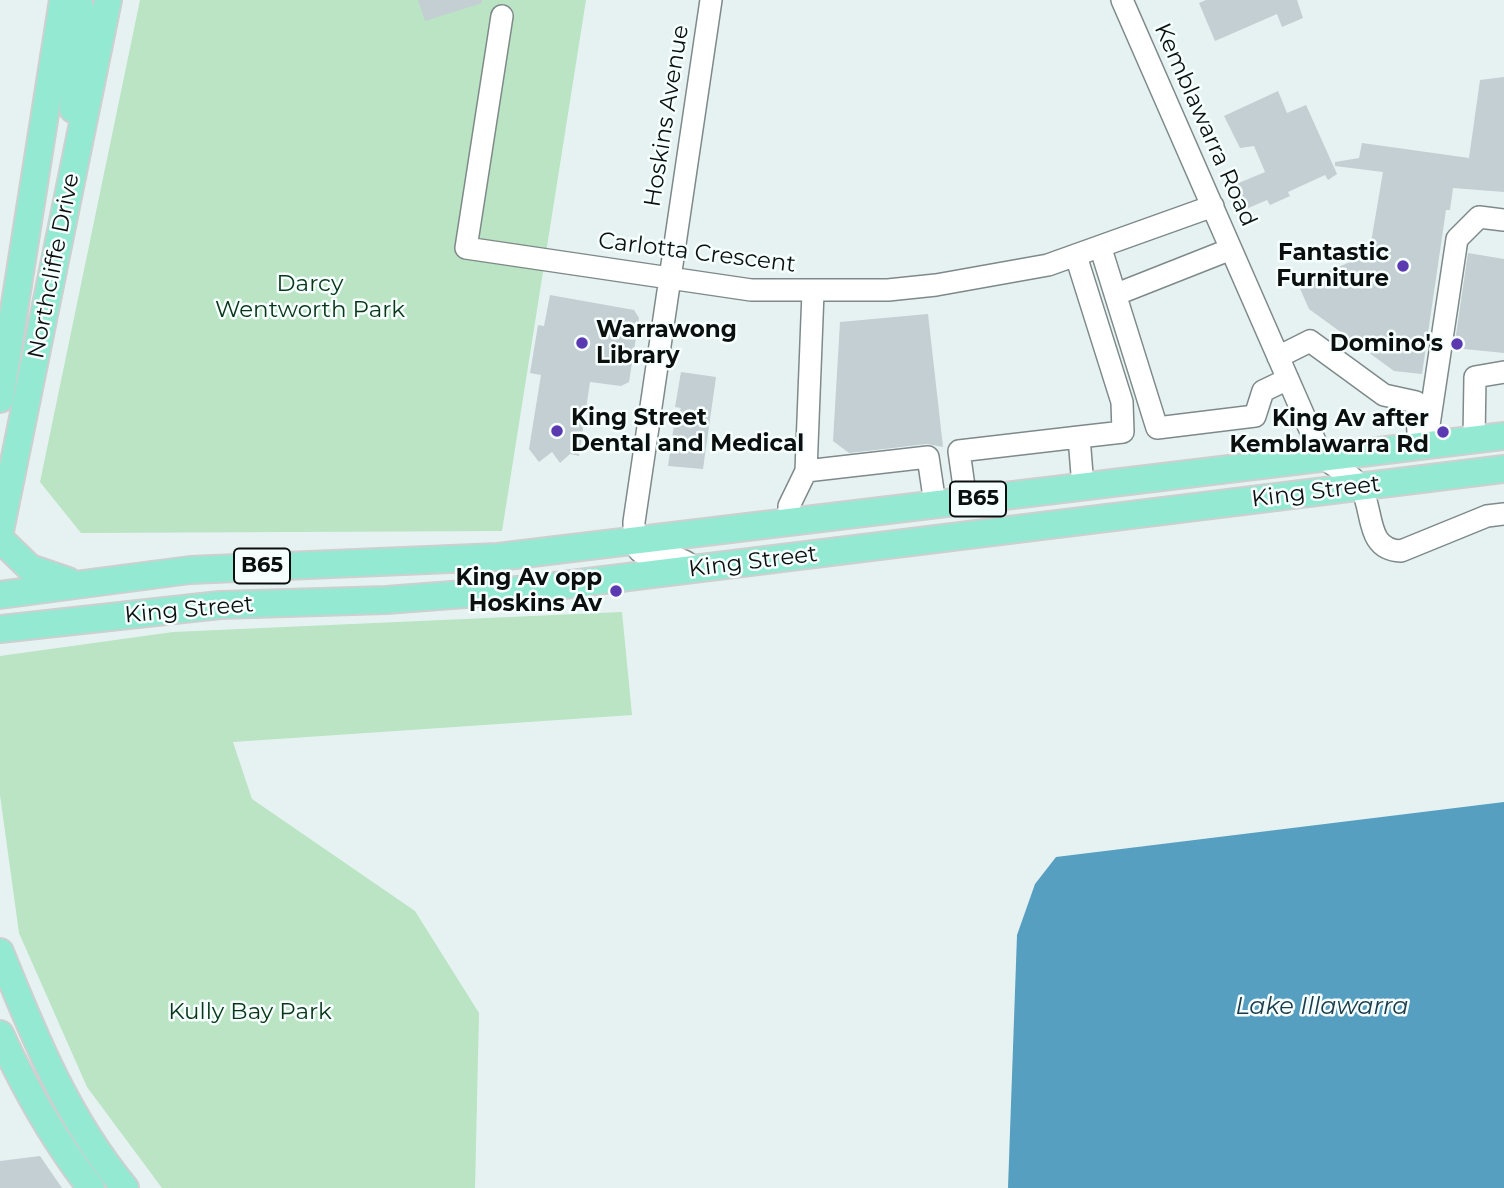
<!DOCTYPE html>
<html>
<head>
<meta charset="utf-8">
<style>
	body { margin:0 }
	canvas { display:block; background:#e5f2f1 }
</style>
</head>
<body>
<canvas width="1504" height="1188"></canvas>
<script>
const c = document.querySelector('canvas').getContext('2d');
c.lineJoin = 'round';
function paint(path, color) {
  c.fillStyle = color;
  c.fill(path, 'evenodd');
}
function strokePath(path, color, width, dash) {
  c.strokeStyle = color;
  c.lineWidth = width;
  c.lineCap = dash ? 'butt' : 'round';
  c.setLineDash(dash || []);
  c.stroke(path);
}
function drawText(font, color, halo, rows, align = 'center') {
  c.font = font + ' Montserrat,sans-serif';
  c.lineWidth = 5;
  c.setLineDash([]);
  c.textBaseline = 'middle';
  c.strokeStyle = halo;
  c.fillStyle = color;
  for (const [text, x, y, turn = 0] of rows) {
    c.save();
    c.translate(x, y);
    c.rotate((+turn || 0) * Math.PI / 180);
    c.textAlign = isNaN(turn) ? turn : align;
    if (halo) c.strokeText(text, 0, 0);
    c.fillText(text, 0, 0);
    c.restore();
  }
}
paint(new Path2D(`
	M 140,0 L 586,0 L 502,531 L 81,533 L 40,482 Z
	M 622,612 L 632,715 L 233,742 L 252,799 L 415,911 L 479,1013 L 475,1188 L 162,1188 L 87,1087 L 19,933 L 0,795 L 0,656 L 173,632 Z`), '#bae4c3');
paint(new Path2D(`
	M 1504,802 L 1504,1188 L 1008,1188 L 1017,935 L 1035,884 L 1056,857 Z`), '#579fc1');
paint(new Path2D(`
	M 418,0 L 482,0 L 482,3 L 425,21 Z
	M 1206,0 L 1297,0 L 1303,18 L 1282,27 L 1277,14 L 1215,41 L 1199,3 Z
	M 1504,77 L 1504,192 L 1453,188 L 1450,210 L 1446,210 L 1422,374 L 1394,371 L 1309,309 L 1298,284 L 1369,254 L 1383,172 L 1335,166 L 1335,162 L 1359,158 L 1362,143 L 1469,158 L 1480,80 Z
	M 1278,91 L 1287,113 L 1306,105 L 1337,174 L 1328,180 L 1325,175 L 1288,192 L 1290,196 L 1270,205 L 1267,200 L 1246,209 L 1234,185 L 1265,172 L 1254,146 L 1240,148 L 1224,116 Z
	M 1468,253 L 1504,259 L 1504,353 L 1454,348 Z
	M 550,295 L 634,310 L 639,318 L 629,382 L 621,386 L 590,382 L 579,456 L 570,454 L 560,463 L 552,452 L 539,462 L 529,449 L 541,375 L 530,373 L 538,325 L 544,326 Z
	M 928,314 L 943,447 L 927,444 L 849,453 L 833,441 L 840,322 Z
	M 681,372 L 716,377 L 703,469 L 668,466 L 674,425 L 681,408 L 675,407 Z
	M 40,1156 L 62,1188 L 0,1188 L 0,1161 Z`), '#c3cfd2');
const minor = new Path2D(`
	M 1122,0 L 1322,457 C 1333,466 1355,476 1361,488 C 1374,510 1365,550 1401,551 L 1487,516 L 1504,514
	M 502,16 L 466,248 L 751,290 L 888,290 L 936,285 L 1048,265 L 1213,206
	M 1101,249 L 1157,428 L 1255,416 L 1263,391 L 1288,379
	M 1076,256 L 1122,402 L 1123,432 L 1079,437 L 1083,487
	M 813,292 L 806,471 L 928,457 L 935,504
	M 1117,294 L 1231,249
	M 1278,357 L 1310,341 L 1384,395 L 1416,402 L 1418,432 L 1426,445 L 1457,239 L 1479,217 L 1504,220
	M 1474,439 L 1475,377 L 1504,372
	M 966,501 L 959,451 L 1079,437
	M 789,522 L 789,506 L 806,471
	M 697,569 C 688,563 681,558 671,557 C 640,555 634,558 634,522 L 711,0`);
const major = new Path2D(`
	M 73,109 L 81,11 L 78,0
	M 0,399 L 63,0
	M 0,531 L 108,0
	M 0,539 L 30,568 L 68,581
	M 0,595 L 190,570 L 498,557 L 1504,436
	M 0,629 L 220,605 L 386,600 L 531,589 L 1504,469
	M 0,952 C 34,1036 67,1118 125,1188
	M 0,1034 C 25,1089 54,1140 91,1188`);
strokePath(minor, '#7e8a89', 24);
strokePath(major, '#cecfcf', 30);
strokePath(minor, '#fff', 21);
strokePath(major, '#94e9d2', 26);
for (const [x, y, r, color] of [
	[1403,266,7,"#5b39b1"],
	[582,343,7,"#5b39b1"],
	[1457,344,7,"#5b39b1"],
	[557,431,7,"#5b39b1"],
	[1443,432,7,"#5b39b1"],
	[616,591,7,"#5b39b1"]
]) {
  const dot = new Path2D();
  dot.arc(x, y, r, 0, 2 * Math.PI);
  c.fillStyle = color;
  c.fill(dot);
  strokePath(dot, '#f6fffe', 2.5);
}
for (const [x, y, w] of [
	[978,499,56],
	[262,566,56]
]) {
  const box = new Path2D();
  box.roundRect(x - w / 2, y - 17.5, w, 35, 5);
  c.fillStyle = '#f6fffe';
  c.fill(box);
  strokePath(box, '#0b100f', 2);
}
drawText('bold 21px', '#0b100f', null, [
	["B65",978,499],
	["B65",262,566]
]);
drawText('23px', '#0b100f', '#f6fffe', [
	["Hoskins Avenue",667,116,-81],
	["Kemblawarra Road",1205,125,66],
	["Carlotta Crescent",697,253,7],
	["Northcliffe Drive",54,266,-79],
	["King Street",1316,492,-7],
	["King Street",753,562,-7],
	["King Street",189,610,-5]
]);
drawText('bold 23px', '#0b100f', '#f6fffe', [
	["Fantastic",1389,253],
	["Furniture",1389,279],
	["Warrawong",596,330,"left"],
	["Library",596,356,"left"],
	["Domino's",1443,344],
	["King Street",571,418,"left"],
	["Dental and Medical",571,444,"left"],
	["King Av after",1429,419],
	["Kemblawarra Rd",1429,445],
	["King Av opp",602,578],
	["Hoskins Av",602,604]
], 'right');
drawText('23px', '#083619', '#f6fffe', [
	["Darcy",310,284],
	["Wentworth Park",310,310],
	["Kully Bay Park",250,1012]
]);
drawText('italic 24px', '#193a49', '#f6fffe', [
	["Lake Illawarra",1322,1007]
]);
</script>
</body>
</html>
